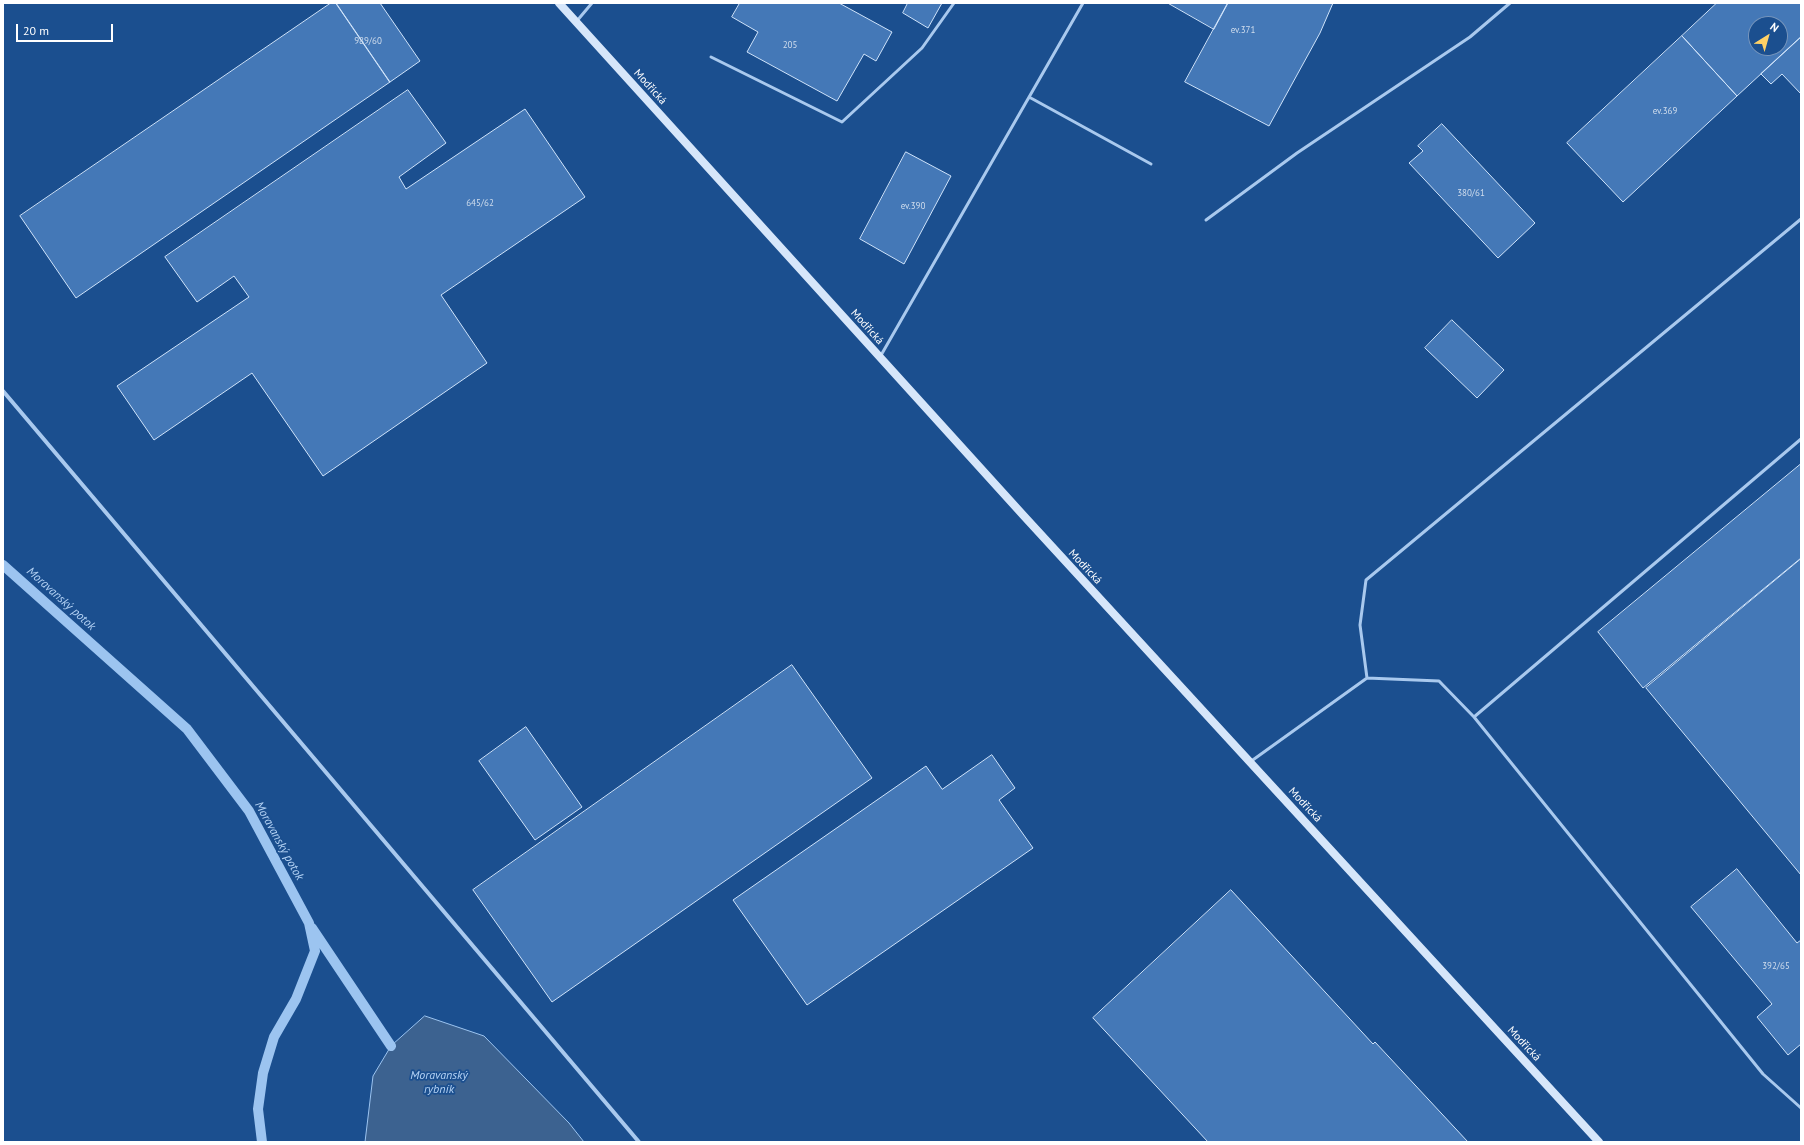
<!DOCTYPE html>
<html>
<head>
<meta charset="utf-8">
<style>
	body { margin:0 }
	#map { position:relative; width:1804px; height:1145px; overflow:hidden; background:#1b4f8f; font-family:"PT Sans",sans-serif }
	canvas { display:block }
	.frame { position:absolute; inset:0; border:4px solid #fff; pointer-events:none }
	.north { position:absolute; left:1748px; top:16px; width:40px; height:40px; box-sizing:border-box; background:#1b4f8f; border:1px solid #7695bc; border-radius:50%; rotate:37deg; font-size:11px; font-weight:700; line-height:16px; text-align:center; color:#fff }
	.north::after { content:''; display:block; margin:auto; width:14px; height:18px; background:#ffd166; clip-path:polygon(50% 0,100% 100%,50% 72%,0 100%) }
	.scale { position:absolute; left:16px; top:24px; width:97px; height:18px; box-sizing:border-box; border:2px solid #fff; border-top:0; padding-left:5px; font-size:12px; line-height:14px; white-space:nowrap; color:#fff; -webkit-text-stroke:3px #1b4f8f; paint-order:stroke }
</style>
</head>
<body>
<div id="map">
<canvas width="1804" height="1145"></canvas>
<div class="frame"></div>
<div class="north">N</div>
<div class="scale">20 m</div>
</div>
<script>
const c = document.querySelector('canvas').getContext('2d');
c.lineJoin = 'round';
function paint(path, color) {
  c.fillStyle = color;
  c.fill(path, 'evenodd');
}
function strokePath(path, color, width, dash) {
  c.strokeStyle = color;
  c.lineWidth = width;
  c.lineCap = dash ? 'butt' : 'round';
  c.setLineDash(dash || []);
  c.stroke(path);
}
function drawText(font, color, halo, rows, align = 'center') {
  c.font = font + ' "PT Sans",sans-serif';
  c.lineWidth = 3.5;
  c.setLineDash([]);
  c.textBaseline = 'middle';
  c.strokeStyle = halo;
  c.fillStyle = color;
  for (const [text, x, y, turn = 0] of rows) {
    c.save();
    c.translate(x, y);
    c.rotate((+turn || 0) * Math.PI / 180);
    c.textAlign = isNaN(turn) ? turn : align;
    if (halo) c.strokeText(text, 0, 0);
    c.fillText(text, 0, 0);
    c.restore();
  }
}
const water = new Path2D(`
	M 425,1016 L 484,1036 L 569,1123 L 584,1142 L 365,1142 L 373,1076 L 391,1046 Z`);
paint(water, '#3c6290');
strokePath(water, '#9cc4f0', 1);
strokePath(new Path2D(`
	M 3,565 L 187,729 L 249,811 L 309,923 L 315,951 L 296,999 L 274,1037 L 263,1073 L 258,1109 L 262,1142
	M 312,928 L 391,1046`), '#9cc4f0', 10);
const building = new Path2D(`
	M 331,3 L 336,3 L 390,82 L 76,298 L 20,216 Z
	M 336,3 L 380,3 L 420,61 L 390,82 Z
	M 740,3 L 839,3 L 892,32 L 876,61 L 864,54 L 837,101 L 747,52 L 758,32 L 732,17 Z
	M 908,3 L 942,3 L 928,28 L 903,13 Z
	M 1168,3 L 1228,3 L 1214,29 Z
	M 1228,3 L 1333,3 L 1320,33 L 1269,126 L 1185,82 Z
	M 1717,3 L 1801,3 L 1801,37 L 1737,96 L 1682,36 ZM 1756,24 L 1780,24 L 1780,48 L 1756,48 Z
	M 1682,36 L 1737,96 L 1623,202 L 1567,143 Z
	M 1801,37 L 1801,94 L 1782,74 L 1771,84 L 1761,74 Z
	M 408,90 L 446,143 L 399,177 L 406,189 L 525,109 L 585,197 L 441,295 L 487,363 L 323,476 L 252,373 L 154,440 L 117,386 L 249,297 L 234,276 L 197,302 L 165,257 Z
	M 1442,124 L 1535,223 L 1498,258 L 1409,163 L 1423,151 L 1418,146 Z
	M 906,152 L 951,176 L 904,264 L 860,239 Z
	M 1452,320 L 1504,370 L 1477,398 L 1425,348 Z
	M 1801,464 L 1801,558 L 1643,688 L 1598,632 Z
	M 1801,559 L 1801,875 L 1646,688 Z
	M 792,665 L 872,778 L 552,1002 L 473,890 Z
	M 526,727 L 582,807 L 535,840 L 479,761 Z
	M 992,755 L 1015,788 L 999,800 L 1033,848 L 807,1005 L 733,900 L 926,766 L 942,789 Z
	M 1737,869 L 1797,943 L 1801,940 L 1801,1044 L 1788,1055 L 1757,1017 L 1772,1004 L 1691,907 Z
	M 1231,890 L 1373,1044 L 1375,1042 L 1468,1142 L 1208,1142 L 1093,1018 Z`);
paint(building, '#4478b7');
strokePath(building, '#cfe3fa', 1);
strokePath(new Path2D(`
	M 576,22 L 592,3
	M 711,57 L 842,122 L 922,48 L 954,3
	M 1029,97 L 1151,164
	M 1206,220 L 1297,153 L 1470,37 L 1510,3
	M 880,357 L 1083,3
	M 1367,678 L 1360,625 L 1366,580 L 1801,219
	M 1474,717 L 1801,439
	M 1250,762 L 1367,678 L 1439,681 L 1474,717 L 1763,1074 L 1801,1108`), '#a9c9ee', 3);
strokePath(new Path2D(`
	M 3,391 L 639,1142`), '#a9c9ee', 4);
strokePath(new Path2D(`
	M 559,3 L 1023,515 L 1599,1142`), '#d6e6fa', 8);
drawText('9px', '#d0dded', null, [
	["ev.371",1243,30],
	["989/60",368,41],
	["205",790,45],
	["ev.369",1665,111],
	["380/61",1471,193],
	["645/62",480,203],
	["ev.390",913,206],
	["392/65",1776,966]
]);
drawText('11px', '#fff', '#1b4f8f', [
	["Modřická",650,87,48],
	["Modřická",867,327,48],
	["Modřická",1085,567,47],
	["Modřická",1305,805,47],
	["Modřická",1524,1044,47]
]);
drawText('italic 12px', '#b5d3f5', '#1b4f8f', [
	["Moravanský potok",61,599,42],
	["Moravanský potok",279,841,61],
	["Moravanský",439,1076],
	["rybník",439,1090]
]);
</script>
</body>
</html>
